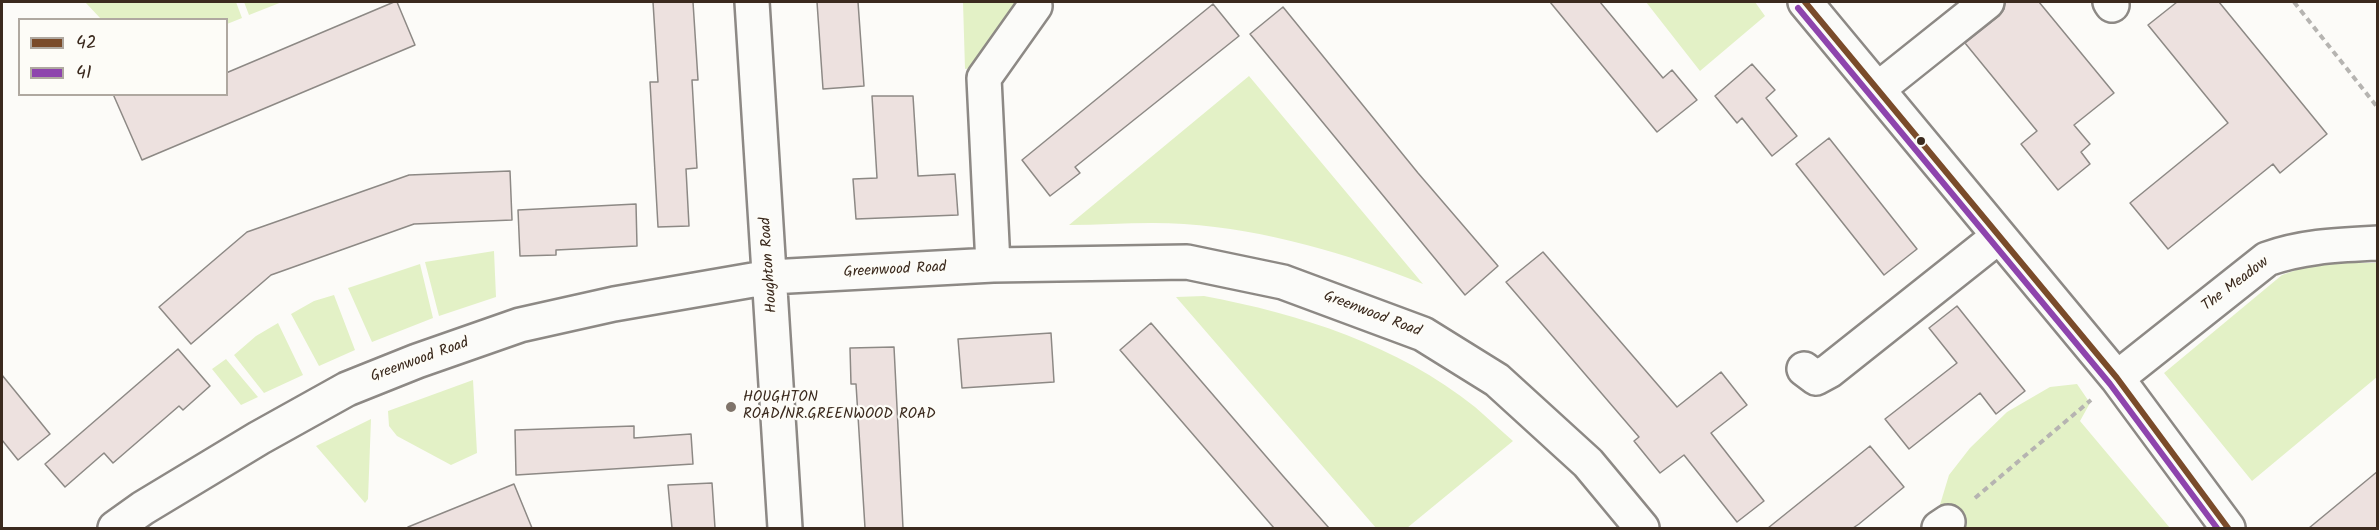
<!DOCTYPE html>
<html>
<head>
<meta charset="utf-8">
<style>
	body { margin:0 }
	#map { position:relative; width:2379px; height:530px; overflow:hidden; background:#fcfbf8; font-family:Kalam,sans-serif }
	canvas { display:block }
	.frame { position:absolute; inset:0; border:3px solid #3b2a1e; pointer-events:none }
	.legend { position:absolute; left:18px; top:18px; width:210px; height:78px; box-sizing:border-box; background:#fdfcf7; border:2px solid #afa8a0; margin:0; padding:8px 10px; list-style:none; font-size:18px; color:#3b2a1e }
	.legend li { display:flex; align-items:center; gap:12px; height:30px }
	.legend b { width:30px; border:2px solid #afa8a0 }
</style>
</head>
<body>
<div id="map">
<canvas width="2379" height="530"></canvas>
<div class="frame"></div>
<ul class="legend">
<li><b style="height:8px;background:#7a4b2a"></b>42</li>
<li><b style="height:8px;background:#8e44ad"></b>41</li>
</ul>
</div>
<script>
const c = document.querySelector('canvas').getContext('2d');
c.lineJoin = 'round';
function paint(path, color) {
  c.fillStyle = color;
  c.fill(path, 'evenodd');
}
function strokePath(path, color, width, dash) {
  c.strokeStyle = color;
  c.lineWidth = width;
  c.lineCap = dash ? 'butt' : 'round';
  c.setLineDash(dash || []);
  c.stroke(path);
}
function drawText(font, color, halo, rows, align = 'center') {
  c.font = font + ' Kalam,sans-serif';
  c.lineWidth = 4.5;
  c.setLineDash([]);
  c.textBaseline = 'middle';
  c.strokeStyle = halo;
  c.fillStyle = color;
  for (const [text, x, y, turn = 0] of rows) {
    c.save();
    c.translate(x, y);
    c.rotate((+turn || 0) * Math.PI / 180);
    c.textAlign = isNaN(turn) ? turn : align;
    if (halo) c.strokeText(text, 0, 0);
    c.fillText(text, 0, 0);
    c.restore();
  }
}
paint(new Path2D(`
	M 85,2 L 236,2 L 242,18 L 227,24 L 226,20 L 101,19 Z
	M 244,2 L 282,2 L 249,15 Z
	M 963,2 L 1024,2 L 978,67 L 965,69 Z
	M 1646,2 L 1755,2 L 1765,16 L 1700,71 Z
	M 1249,76 L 1423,284 C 1346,253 1267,230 1184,224 C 1146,221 1107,225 1069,225 Z
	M 494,251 L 496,297 L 439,316 L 425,262 Z
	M 2337,263 L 2377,263 L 2377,377 L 2252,481 L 2164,373 L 2282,275 L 2305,267 Z
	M 420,264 L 433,318 L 372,342 L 348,288 Z
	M 334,295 L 355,350 L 319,366 L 291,314 L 314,301 Z
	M 1204,296 C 1300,314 1398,345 1475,407 C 1488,418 1500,430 1513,441 L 1407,528 L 1376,528 L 1176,297 Z
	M 278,323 L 303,375 L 264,393 L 234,355 L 256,336 Z
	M 226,359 L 258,397 L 241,405 L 212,369 Z
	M 473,380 L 477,453 L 451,465 L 397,436 L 389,426 L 388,411 Z
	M 2077,384 L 2090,403 L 2080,421 L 2170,528 L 1933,528 L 1949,475 L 1970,448 L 2007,412 L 2050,387 Z
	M 371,419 L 368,499 L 365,503 L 316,446 Z`), '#e3f1c6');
const building = new Path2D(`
	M 394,2 L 397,2 L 415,45 L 142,160 L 113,94 L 226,94 L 226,73 Z
	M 653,2 L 693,2 L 698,80 L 692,80 L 697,168 L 686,169 L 689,226 L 658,227 L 650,82 L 658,82 Z
	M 817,2 L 858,2 L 864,86 L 823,89 Z
	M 1550,2 L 1600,2 L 1663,78 L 1672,70 L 1697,100 L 1657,132 Z
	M 2005,2 L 2039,2 L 2114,93 L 2074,125 L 2090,144 L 2081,152 L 2090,164 L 2058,190 L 2021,144 L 2037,131 L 1965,43 L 1999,16 L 2004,9 Z
	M 2177,2 L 2219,2 L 2327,134 L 2280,173 L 2273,164 L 2168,249 L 2130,203 L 2228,123 L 2148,25 Z
	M 1213,4 L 1239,36 L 1075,167 L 1080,173 L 1050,196 L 1022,160 Z
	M 1283,7 L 1418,173 L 1498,266 L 1465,295 L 1250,34 Z
	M 1752,64 L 1775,90 L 1766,98 L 1797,136 L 1772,156 L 1742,118 L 1737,123 L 1715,96 Z
	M 872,96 L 913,96 L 918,176 L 955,174 L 958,215 L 856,219 L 853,179 L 877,178 Z
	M 1829,138 L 1917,249 L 1884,275 L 1796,164 Z
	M 510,171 L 512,220 L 414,224 L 271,275 L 191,344 L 159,307 L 247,232 L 409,175 Z
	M 636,204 L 637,246 L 556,250 L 556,255 L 520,256 L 518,210 Z
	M 1543,252 L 1677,407 L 1721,372 L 1747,405 L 1711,433 L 1764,501 L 1737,522 L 1684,455 L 1660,473 L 1634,441 L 1639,437 L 1506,282 Z
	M 1957,306 L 2025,391 L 1996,414 L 1980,393 L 1909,449 L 1885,419 L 1957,363 L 1929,328 Z
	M 1151,323 L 1283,476 L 1329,528 L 1274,528 L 1120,350 Z
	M 1051,333 L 1054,382 L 962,388 L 958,339 Z
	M 894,347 L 903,528 L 865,528 L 856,384 L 851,384 L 850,348 Z
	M 178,349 L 210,386 L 183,410 L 179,406 L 113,463 L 104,453 L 65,487 L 45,464 Z
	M 2,375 L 50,434 L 18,460 L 2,440 Z
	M 634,426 L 634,438 L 691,434 L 693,464 L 516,475 L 515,430 Z
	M 1870,446 L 1904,487 L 1859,524 L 1853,528 L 1768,528 Z
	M 2378,471 L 2378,528 L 2309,528 Z
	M 712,483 L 715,528 L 672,528 L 668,485 Z
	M 514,484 L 532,528 L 408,528 L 408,527 Z`);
paint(building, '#ede1df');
strokePath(building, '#8d8985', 1.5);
const minor = new Path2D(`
	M 752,2 L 785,528
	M 1805,2 L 2117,378 L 2228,528
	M 2110,2 L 2112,5
	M 1878,89 L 1987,2
	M 993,265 L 984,78 L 1035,6
	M 1804,369 L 1816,378 L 1829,371 L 1999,236
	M 2117,378 L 2267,259 C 2303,246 2339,245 2378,243
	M 115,528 L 143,508 L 259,438 L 347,389 L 417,361 L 520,325 L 614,304 L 770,277 L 993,265 L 1187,262 L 1283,282 L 1423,334 L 1497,380 L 1588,463 L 1642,528
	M 1939,528 L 1948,522`);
strokePath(minor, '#8d8985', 38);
strokePath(new Path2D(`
	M 2294,2 L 2378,108
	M 1975,498 L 2091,400`), '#b6b4b1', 4, [6, 4.5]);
strokePath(minor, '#fbfbf9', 33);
strokePath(new Path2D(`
	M 1805,2 L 2117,378 L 2228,528`), '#7a4b2a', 6);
strokePath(new Path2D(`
	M 1798,8 L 2110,384 L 2217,528`), '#8e44ad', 6);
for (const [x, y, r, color] of [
	[1921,141,5,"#3b2a1e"],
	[731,407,6,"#7f736a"]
]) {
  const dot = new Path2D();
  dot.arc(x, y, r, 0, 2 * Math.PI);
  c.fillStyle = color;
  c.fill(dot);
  strokePath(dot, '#fdfcf7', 2);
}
drawText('15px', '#3b2a1e', '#fdfcf7', [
	["Houghton Road",770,265,-94],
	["Greenwood Road",895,271,-3],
	["The Meadow",2236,285,-37],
	["Greenwood Road",1372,315,21],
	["Greenwood Road",420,361,-20]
]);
drawText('15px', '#3b2a1e', '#fdfcf7', [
	["HOUGHTON",743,398],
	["ROAD/NR.GREENWOOD ROAD",743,415]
], 'left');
</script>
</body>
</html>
